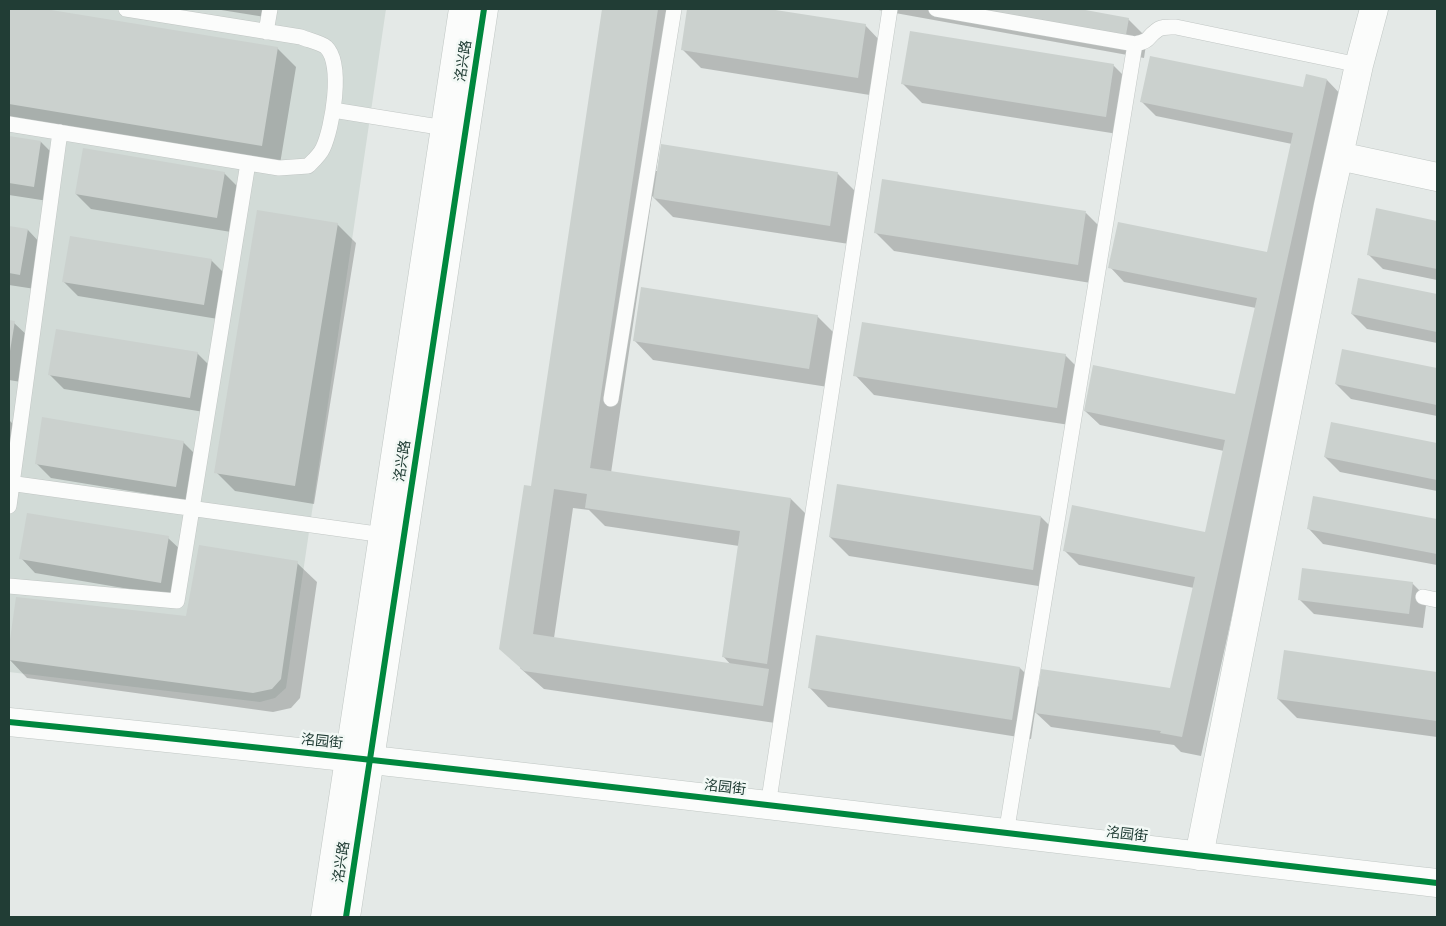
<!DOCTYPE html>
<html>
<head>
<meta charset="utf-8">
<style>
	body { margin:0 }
	#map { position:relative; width:1446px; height:926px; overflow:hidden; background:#e4e9e7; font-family:"Archivo Narrow",sans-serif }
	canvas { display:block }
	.frame { position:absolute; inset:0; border:10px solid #213d35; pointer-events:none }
</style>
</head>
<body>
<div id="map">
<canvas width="1446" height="926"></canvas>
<div class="frame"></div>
</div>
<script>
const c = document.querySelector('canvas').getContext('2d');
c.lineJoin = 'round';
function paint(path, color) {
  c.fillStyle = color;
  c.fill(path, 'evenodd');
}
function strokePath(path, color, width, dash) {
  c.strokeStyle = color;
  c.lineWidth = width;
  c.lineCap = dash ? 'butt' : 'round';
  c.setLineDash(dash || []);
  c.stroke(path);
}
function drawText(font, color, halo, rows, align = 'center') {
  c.font = font + ' "Archivo Narrow","Noto Sans SC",sans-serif';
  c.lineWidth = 5;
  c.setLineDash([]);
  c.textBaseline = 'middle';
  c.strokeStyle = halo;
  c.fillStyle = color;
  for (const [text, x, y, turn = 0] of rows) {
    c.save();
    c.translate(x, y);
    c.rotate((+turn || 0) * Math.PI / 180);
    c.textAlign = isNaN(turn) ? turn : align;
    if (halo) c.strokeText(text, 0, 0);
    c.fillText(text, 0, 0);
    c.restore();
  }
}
paint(new Path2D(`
	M 9,9 L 386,9 L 286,688 L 275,698 L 260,702 L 9,672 Z`), '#d2dbd7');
paint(new Path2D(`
	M 9,9 L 37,9 L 277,48 L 296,67 L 280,164 L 9,120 Z
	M 215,9 L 267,9 L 265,17 Z
	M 603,9 L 680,9 L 656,171 L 837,173 L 857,193 L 849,244 L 673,217 L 652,196 L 611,473 L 791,499 L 810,518 L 786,682 L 779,681 L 787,689 L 782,724 L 544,689 L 520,668 L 532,487 ZM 573,508 L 589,510 L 605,526 L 739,546 L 723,656 L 731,665 L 554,638 Z
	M 688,9 L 761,9 L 865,25 L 884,45 L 876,96 L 701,68 L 682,49 Z
	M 873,9 L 1073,9 L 1128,19 L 1147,38 L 1144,58 Z
	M 1113,65 L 1132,84 L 1124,135 L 922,103 L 903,84 Z
	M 1327,80 L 1346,100 L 1201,756 L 1181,752 L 1174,745 L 1051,727 L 1035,712 L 1031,739 L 828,707 L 809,687 L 1020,668 L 1040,688 L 1171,691 L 1194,588 L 1079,565 L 1064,550 L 1206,534 L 1224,451 L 1100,425 L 1085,411 L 1236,396 L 1256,308 L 1124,282 L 1110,267 L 1267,255 L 1292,144 L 1156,116 L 1142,102 L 1302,88 Z
	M 9,137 L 41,142 L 56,157 L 48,201 L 9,195 Z
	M 224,173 L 239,188 L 231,232 L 91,209 L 76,194 Z
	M 1377,210 L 1437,223 L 1437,280 L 1383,269 L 1368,254 Z
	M 1086,213 L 1105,232 L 1097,284 L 894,251 L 875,232 Z
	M 337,224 L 356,243 L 314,504 L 235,491 L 216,472 Z
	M 9,227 L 28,230 L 42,245 L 35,289 L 9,285 Z
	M 211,260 L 226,275 L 218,319 L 78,296 L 63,281 Z
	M 1359,280 L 1437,296 L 1437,343 L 1367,329 L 1352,314 Z
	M 817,316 L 836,335 L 828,387 L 653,360 L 634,340 Z
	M 9,322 L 14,323 L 29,337 L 21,382 L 9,380 Z
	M 1343,350 L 1437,369 L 1437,416 L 1351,399 L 1336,384 Z
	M 197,353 L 212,368 L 204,412 L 64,389 L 49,374 Z
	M 1065,355 L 1085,375 L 1076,426 L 874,395 L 855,375 Z
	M 9,420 L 15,426 L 9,465 Z
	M 1332,423 L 1437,444 L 1437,491 L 1340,472 L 1325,457 Z
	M 183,442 L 198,457 L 191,501 L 51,478 L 36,463 Z
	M 1314,498 L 1437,521 L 1437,565 L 1323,544 L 1309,529 Z
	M 1041,517 L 1060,536 L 1051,588 L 849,556 L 830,537 Z
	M 168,538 L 183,552 L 176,597 L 35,573 L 21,558 Z
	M 297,563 L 317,582 L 300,698 L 291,708 L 273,712 L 27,678 L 9,659 L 17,598 L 187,618 Z
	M 1412,583 L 1427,598 L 1423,628 L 1314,614 L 1299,599 Z
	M 1285,652 L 1437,673 L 1437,737 L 1297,718 L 1278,699 Z`), '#0003');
paint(new Path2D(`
	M 9,9 L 45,9 L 278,47 L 262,146 L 9,104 Z
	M 602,9 L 658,9 L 590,468 L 791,498 L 767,664 L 722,657 L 740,531 L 585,508 L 587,494 L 554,489 L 533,634 L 769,669 L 763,706 L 524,671 L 499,649 L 524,485 L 531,486 Z
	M 687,9 L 769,9 L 866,24 L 858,78 L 681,50 Z
	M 961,9 L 1080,9 L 1129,18 L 1125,40 Z
	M 910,31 L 1114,64 L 1106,117 L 901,84 Z
	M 1150,56 L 1303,87 L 1306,74 L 1327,79 L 1182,737 L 1160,733 L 1161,731 L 1035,713 L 1041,669 L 1170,688 L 1195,577 L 1063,551 L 1072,505 L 1205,532 L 1225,440 L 1084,411 L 1093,365 L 1235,394 L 1257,298 L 1108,268 L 1118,222 L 1267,252 L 1293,133 L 1140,102 Z
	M 9,136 L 41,141 L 34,187 L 9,183 Z
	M 661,144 L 838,172 L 830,226 L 653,198 Z
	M 83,148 L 225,172 L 217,218 L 75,194 Z
	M 882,179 L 1086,211 L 1078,265 L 874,233 Z
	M 1376,208 L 1437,221 L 1437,269 L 1367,255 Z
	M 257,210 L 338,223 L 295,486 L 214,473 Z
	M 9,226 L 28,229 L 20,275 L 9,273 Z
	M 70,236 L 212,259 L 204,305 L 62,282 Z
	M 1358,278 L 1437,294 L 1437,332 L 1351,314 Z
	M 641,287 L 818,315 L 809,369 L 633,341 Z
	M 9,320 L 15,321 L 10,351 L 9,351 Z
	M 862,322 L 1066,354 L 1057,408 L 853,376 Z
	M 56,329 L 198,352 L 190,398 L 48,375 Z
	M 1342,349 L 1437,368 L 1437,405 L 1335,384 Z
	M 42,417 L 184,441 L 176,487 L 35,464 Z
	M 1331,422 L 1437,443 L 1437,480 L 1324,457 Z
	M 837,484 L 1041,516 L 1033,570 L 829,537 Z
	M 1313,496 L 1437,519 L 1437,554 L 1307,529 Z
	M 27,513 L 169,536 L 161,583 L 19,559 Z
	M 199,545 L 298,561 L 281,679 L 272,689 L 253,693 L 9,660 L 9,647 L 16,597 L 186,616 Z
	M 1302,568 L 1413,582 L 1409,614 L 1298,600 Z
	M 816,635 L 1020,667 L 1012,720 L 808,688 Z
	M 1284,650 L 1437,672 L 1437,721 L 1277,699 Z`), '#cbd1ce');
const lane = new Path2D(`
	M 936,9 L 1135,44 C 1152,40 1145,39 1156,31 C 1161,26 1169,27 1176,27 L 1359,65
	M 266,32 L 270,9
	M 333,110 L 445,128
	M 9,124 L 279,168 L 308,166 C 313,161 320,155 323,148 C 332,129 344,64 326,47 C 321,43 308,40 301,37 L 126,9
	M 611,399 L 674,9
	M 9,483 L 384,535
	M 9,506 L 60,132
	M 9,586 L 177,601 L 248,163
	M 1423,597 L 1437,600
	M 768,806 L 890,9
	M 1006,834 L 1135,44`);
const secondary = new Path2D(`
	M 1339,156 L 1437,177
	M 9,722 C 486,769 961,829 1437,883
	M 1199,856 L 1328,205 L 1359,65 L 1374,9
	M 325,917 L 463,9
	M 346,917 L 484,9`);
strokePath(lane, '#c1c6c4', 16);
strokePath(secondary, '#c0c7c4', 29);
strokePath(lane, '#fbfcfb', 15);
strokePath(secondary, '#fbfcfb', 28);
strokePath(new Path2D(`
	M 9,722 C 486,769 961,829 1437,883
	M 346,917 L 484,9`), '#00873e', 6);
drawText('14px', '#213d35', '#f2f8f5', [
	["洺兴路",464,61,-81],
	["洺兴路",403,461,-81],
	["洺园街",322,742,6],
	["洺园街",725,788,7],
	["洺园街",1127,835,7],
	["洺兴路",342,862,-81]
]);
</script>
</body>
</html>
